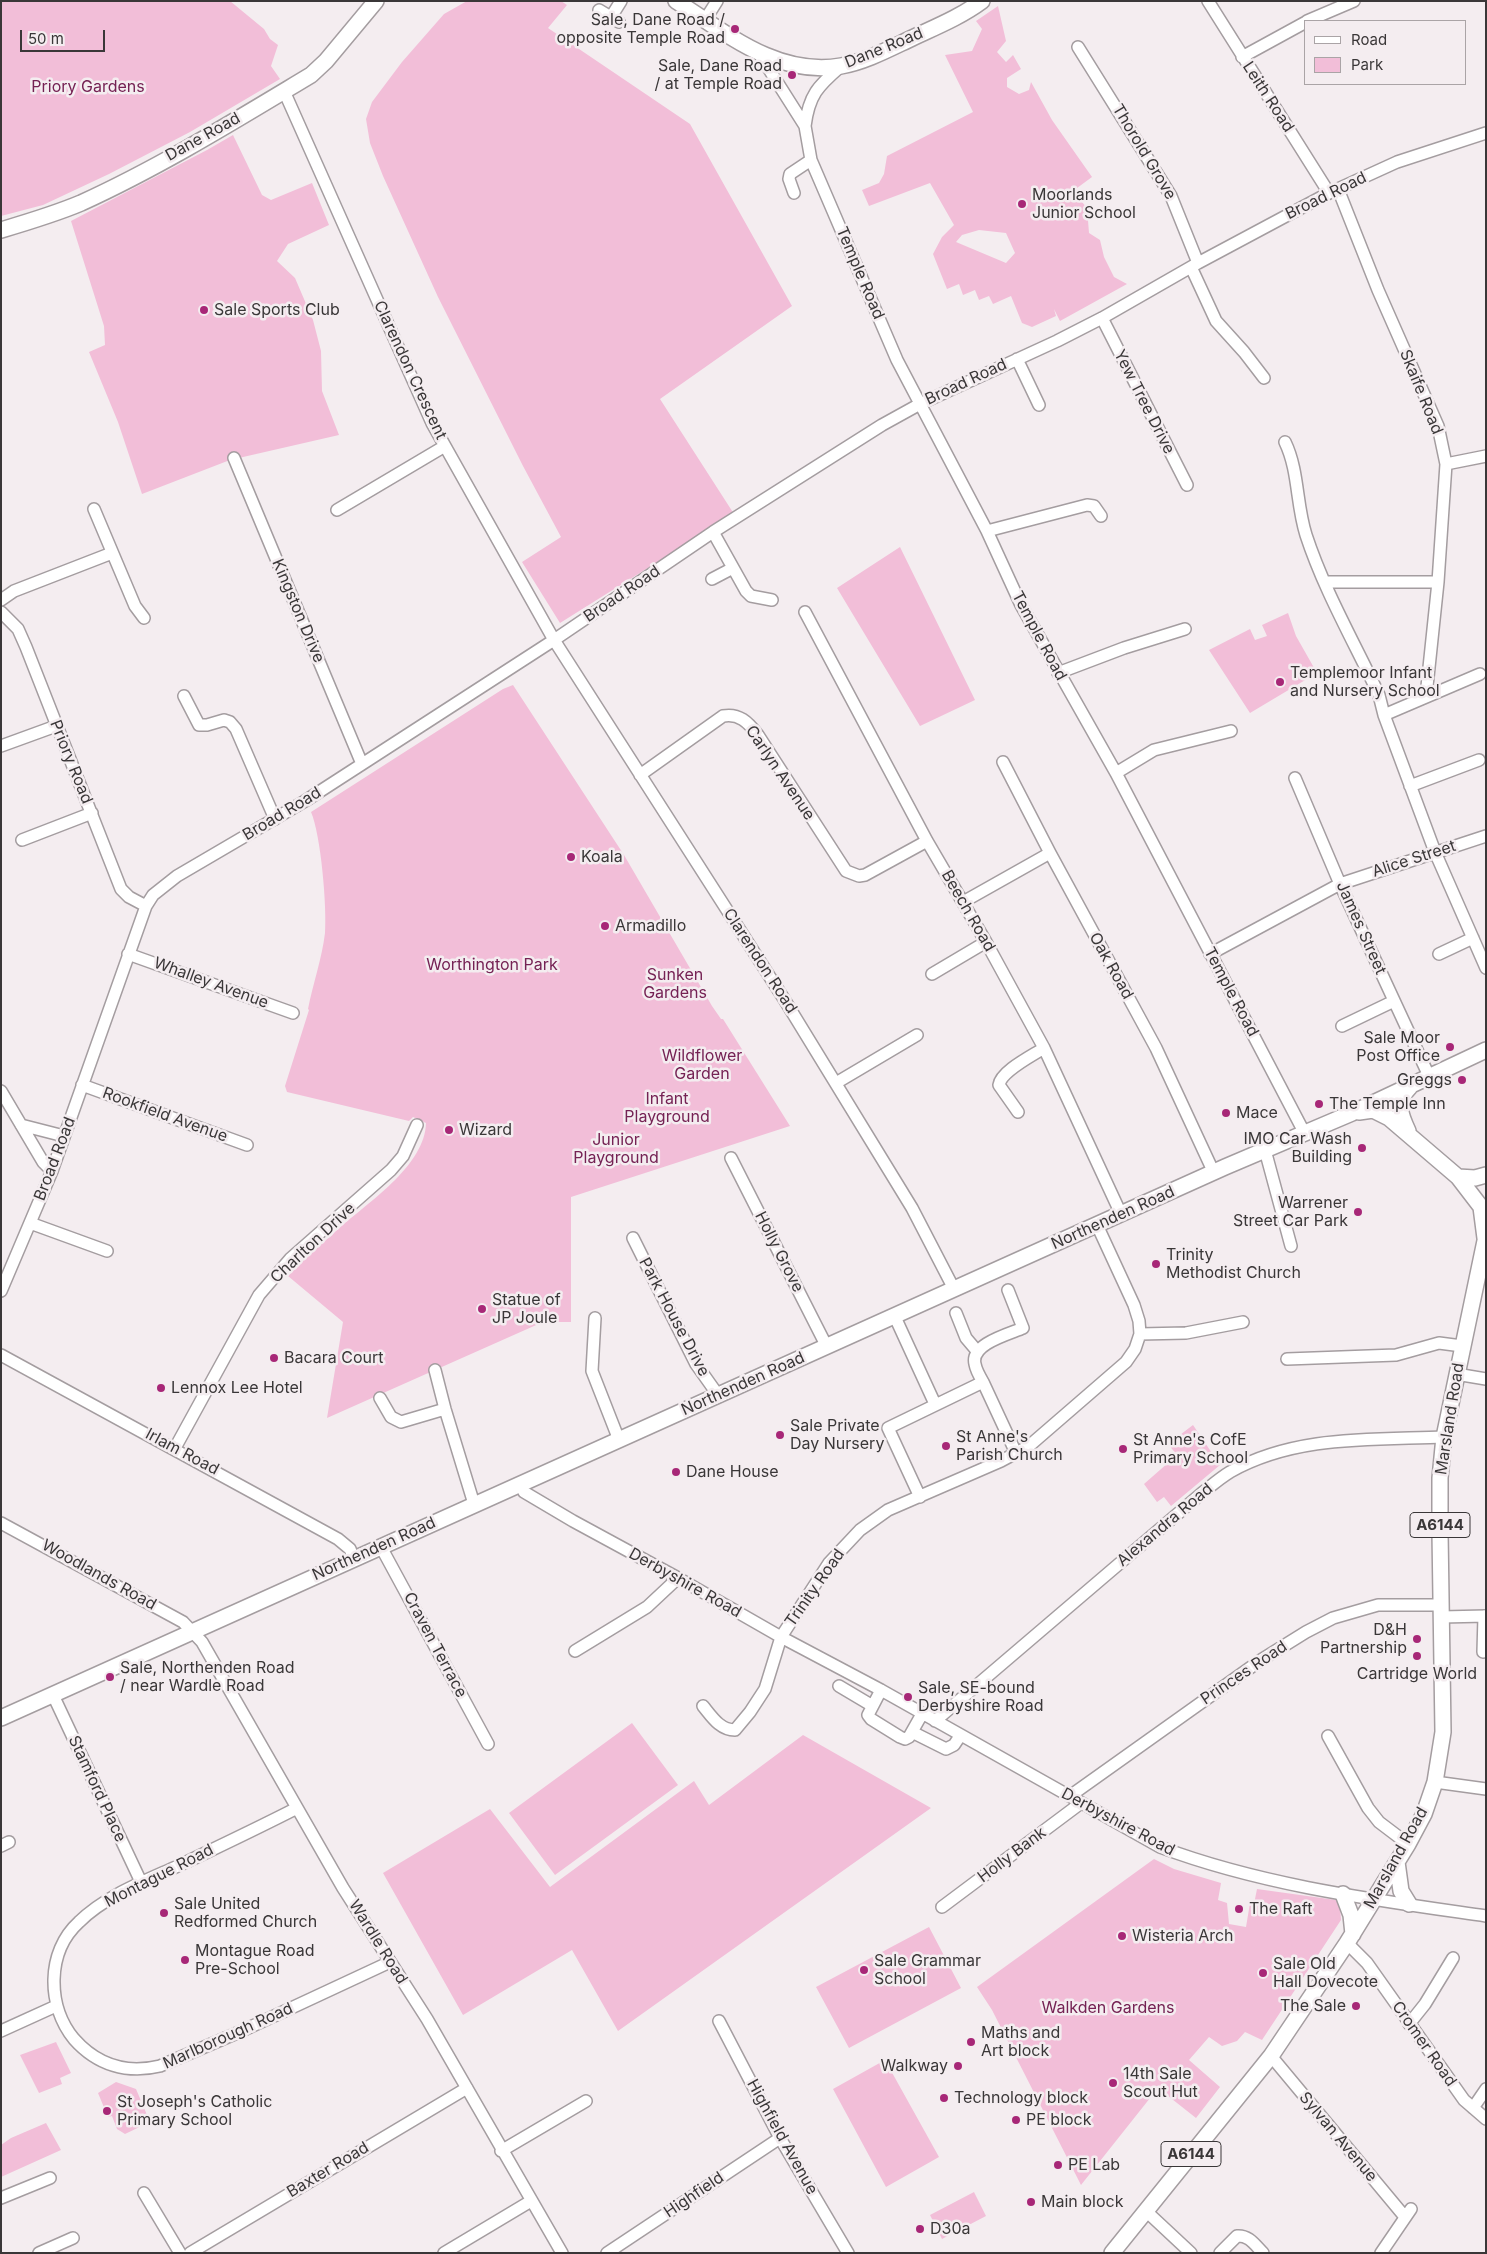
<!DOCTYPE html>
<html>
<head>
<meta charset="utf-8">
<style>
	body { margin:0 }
	#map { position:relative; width:1487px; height:2254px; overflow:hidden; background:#f4edf0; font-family:Inter,sans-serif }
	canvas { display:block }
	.frame { position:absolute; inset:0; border:2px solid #3a3738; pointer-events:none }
	.legend { position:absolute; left:1304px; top:20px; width:162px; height:65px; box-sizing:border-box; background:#f4edf0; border:1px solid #aaa4a6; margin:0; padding:6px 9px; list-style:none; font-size:15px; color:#3a3738 }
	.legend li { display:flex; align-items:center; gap:10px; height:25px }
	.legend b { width:25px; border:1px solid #aaa4a6 }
	.scale { position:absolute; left:20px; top:30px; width:85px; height:22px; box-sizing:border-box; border:2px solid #3a3738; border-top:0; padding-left:6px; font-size:15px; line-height:18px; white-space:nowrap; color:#3a3738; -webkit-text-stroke:4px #f4edf0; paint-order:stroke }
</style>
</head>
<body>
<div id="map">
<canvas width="1487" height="2254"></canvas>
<div class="frame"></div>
<ul class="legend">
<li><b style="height:6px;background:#fff"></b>Road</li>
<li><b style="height:14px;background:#f2bed8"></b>Park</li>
</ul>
<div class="scale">50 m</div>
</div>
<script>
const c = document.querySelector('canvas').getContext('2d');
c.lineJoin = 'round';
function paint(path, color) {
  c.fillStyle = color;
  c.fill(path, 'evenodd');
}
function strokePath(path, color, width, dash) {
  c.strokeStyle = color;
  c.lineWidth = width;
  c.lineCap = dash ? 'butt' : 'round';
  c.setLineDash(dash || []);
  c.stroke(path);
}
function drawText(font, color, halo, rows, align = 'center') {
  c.font = font + ' Inter,sans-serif';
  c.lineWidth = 5;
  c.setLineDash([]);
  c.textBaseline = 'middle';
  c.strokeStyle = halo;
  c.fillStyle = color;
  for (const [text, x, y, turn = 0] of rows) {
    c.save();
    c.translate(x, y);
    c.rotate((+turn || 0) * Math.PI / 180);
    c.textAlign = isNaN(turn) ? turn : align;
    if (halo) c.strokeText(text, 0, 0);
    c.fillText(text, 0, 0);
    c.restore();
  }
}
paint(new Path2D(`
	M 1,1 L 230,1 L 264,29 L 270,39 L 278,45 L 271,66 L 280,79 L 190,132 L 109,174 L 43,205 L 1,216 Z
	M 467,1 L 561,1 L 567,5 L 548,28 L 690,124 L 792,306 L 660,399 L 734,514 L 560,623 L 522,562 L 561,537 L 523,466 L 438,297 L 383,176 L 370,143 L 366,119 L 372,102 L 402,62 L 444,14 Z
	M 998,6 L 1006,41 L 997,52 L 1006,62 L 1013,55 L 1021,69 L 1007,78 L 1007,87 L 1019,94 L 1029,90 L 1031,82 L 1052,120 L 1092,177 L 1073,191 L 1087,208 L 1089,233 L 1100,240 L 1104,257 L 1114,277 L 1127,284 L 1060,321 L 1054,309 L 1056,316 L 1032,327 L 1022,323 L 1011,296 L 993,304 L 989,296 L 979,300 L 975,290 L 963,295 L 959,284 L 947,289 L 933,254 L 942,237 L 954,225 L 930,183 L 869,206 L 862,190 L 879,183 L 884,174 L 887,156 L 973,112 L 945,55 L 972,51 L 982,29 L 976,21 ZM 979,230 L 1006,233 L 1015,253 L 1006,263 L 956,242 L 962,235 Z
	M 233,135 L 262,195 L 271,200 L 312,183 L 329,225 L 288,244 L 277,261 L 295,278 L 313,320 L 321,351 L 322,391 L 339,435 L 230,460 L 142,494 L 118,422 L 89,352 L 105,345 L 104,326 L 71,221 L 207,150 Z
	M 900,547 L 975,700 L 920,726 L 837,588 Z
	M 1288,613 L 1296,636 L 1317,673 L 1250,713 L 1209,650 L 1250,629 L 1255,640 L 1267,636 L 1262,625 Z
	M 513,685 L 624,855 L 712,1006 L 721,1019 L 723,1019 L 790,1126 L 571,1197 L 571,1322 L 543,1322 L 327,1418 L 343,1322 L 288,1276 C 306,1257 325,1241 344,1224 C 372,1200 425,1164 426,1123 L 413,1117 L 409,1121 L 287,1092 L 285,1086 L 309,1010 L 308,1009 C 313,984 322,958 325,933 C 327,907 321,835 311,812 L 503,689 Z
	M 1193,1425 L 1220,1465 L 1171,1506 L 1164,1497 L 1157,1502 L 1144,1484 L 1177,1455 L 1168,1444 Z
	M 632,1723 L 678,1785 L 555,1875 L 509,1813 Z
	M 803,1735 L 931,1808 L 618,2031 L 572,1950 L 463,2015 L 383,1873 L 490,1809 L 550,1887 L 694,1781 L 709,1805 Z
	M 1154,1859 L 1174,1869 L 1221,1883 L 1218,1900 L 1227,1903 L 1229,1924 L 1246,1927 L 1250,1903 L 1254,1904 L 1257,1889 L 1336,1900 L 1340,1907 L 1341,1920 L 1262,2040 L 1245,2032 L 1237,2041 L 1222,2046 L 1209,2037 L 1189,2060 L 1220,2087 L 1196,2118 L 1158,2088 L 1081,2185 L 992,2010 L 977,1987 Z
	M 929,1927 L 961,1988 L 849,2048 L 816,1987 Z
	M 56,2042 L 71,2073 L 60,2078 L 62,2084 L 39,2093 L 20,2055 Z
	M 885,2060 L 939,2157 L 886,2187 L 833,2089 Z
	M 116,2082 L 136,2089 L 150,2122 L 125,2134 L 117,2129 L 112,2116 L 108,2117 L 98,2093 Z
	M 46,2123 L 61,2150 L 1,2177 L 1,2145 L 11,2138 Z
	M 974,2192 L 986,2216 L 942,2239 L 930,2215 Z`), '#f2bed8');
const minor = new Path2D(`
	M 1208,1 L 1329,193
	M 599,10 L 619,22
	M 611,17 L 621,1
	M 705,20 L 717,1
	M 1307,21 L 1354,1
	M 1078,47 L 1171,196 L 1198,263
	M 760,55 L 805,126 L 811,160 L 897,360 L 987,531 L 1021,605 L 1116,773 L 1304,1132
	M 1242,57 L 1306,22
	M 284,91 L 432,423 L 554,640 L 784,999 L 912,1208 L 954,1289
	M 805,126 C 809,95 818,86 840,67
	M 1338,189 L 1378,290 L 1438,426 L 1446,464 L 1438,582 L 1426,696
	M 794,193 L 789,179 L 790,174 L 811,160
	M 1191,267 L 1216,321 L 1244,352 L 1264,378
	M 1102,318 L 1187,485
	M 1017,359 L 1039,405
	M 1285,442 C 1299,471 1296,504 1306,535 C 1324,590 1354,642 1379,695 L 1384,715 L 1435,852 L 1486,968
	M 234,458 L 362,764
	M 1446,464 L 1486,456
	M 94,509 L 135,606 L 144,618
	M 337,510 L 445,446
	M 987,531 L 1087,505 L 1094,506 L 1101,516
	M 713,532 L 746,591 L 751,596 L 772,600
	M 712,579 L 733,568
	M 1325,582 L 1438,582
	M 1,600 L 14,591 L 112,553
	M 1,612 L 18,629 L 26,647 L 121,889 L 129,897 L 146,906
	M 805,612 L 927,841 L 986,942 L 1044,1048 L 1121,1214
	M 1058,673 L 1124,648 L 1185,629
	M 184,696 L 199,725 L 207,725 L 224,720 L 230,722 L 236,729 L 275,819
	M 1384,715 L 1480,674
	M 1,746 L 56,726
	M 1003,762 L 1050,853 L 1156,1048 L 1214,1173
	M 1116,773 L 1154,750 L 1231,731
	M 640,775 L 723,716 C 739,713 748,722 758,735 L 846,871 L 859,876 L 865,875 L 927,841
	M 1295,778 L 1340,884 L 1429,1076
	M 1410,786 L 1479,760
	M 22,840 L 92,813
	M 963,902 L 1050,853
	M 128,954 L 293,1013
	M 1210,954 L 1340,884 L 1486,836
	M 1439,954 L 1473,938
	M 932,974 L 986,942
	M 1342,1026 L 1394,1001
	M 836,1083 L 917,1035
	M 82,1085 L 247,1145
	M 1,1091 L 43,1162 L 52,1171
	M 1018,1112 L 999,1085 C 1001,1071 1032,1056 1044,1048
	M 21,1125 L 64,1136
	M 1265,1150 L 1291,1246
	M 731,1158 L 827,1347
	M 30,1223 L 107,1251
	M 633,1238 L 696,1364 L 718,1395
	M 1,1291 L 52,1171 L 146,906 L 153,895 L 177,876 L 305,801 L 554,640 L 713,532 L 882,425 L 920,404 L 1057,341 L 1102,318 L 1198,263 L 1329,193 L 1397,162 L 1486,133
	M 956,1313 L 966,1338 L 977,1351
	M 895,1317 L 935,1404
	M 595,1318 L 592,1371 L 619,1440
	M 1140,1334 L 1186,1333 L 1243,1322
	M 1,1355 L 338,1539 L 350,1549 L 354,1559
	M 1287,1359 L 1396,1355 L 1439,1343 L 1462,1346
	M 435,1370 L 445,1409 L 474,1504
	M 1456,1374 L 1486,1379
	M 983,1382 C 980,1377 976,1370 975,1364 C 970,1344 1009,1334 1023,1328 L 1008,1290
	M 380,1398 L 391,1417 L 401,1422 L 445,1409
	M 175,1448 L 259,1295 L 290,1259 L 391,1170 L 403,1156 L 417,1125
	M 520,1484 L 524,1492 L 573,1521 L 678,1578 L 781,1637 L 881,1690 L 1160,1847 C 1264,1886 1376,1900 1486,1916
	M 920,1497 L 888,1428 L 983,1382 L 1016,1453
	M 1,1523 L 183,1622 L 202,1642 L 343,1888 L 427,2019 L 562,2253
	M 381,1547 L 488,1744
	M 1441,1617 L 1486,1616
	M 575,1651 L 647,1607 L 678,1578
	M 1483,1652 L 1484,1616
	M 839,1686 L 871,1705
	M 881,1690 L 868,1715 L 871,1719 L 900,1737 L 905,1739 L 909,1737 L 922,1714
	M 53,1695 L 141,1882
	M 703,1706 C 712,1717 720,1730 735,1730 L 750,1712 L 765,1689 L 781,1637 L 829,1563 L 860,1530 L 888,1510 L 1001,1461 L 1029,1446 L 1126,1362 L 1135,1349 L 1140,1334 L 1139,1321 L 1134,1305 L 1097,1225
	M 935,1721 L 1202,1493 C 1211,1486 1220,1478 1230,1472 C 1295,1435 1372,1440 1444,1437
	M 912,1732 L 946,1749 L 954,1745 L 960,1736
	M 1328,1736 L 1368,1808 L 1379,1822 L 1408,1844
	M 1435,1782 L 1486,1789
	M 1070,1796 L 1261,1660 L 1306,1632 L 1333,1618 L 1378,1605 L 1441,1605
	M 297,1808 C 258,1828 218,1847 178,1866 C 145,1881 105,1896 79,1922 C 46,1952 47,2006 74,2039 C 97,2065 127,2074 160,2066 L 244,2030 L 390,1962
	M 1,1846 L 9,1842
	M 942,1907 L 1081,1803
	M 1347,1943 L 1367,1963 L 1464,2100 L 1486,2119
	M 719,2021 L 780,2138 L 848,2253
	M 1409,2024 L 1425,2004 L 1453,1958
	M 1,2031 L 56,2006
	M 1271,2056 L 1405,2217
	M 1473,2108 L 1486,2089
	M 501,2151 L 586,2101
	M 144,2193 L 180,2253
	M 1,2198 L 50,2178
	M 1146,2211 L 1191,2253
	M 39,2253 L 73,2238
	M 190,2253 L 467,2088
	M 444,2253 L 531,2201
	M 607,2253 L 780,2138
	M 1220,2253 L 1237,2236 C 1249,2235 1255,2245 1263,2253
	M 1381,2253 L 1411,2209`);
const major = new Path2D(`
	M 676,1 C 726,33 777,77 841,66 C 864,62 887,50 908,40 C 933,28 959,18 982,1
	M 1,230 C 28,222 55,214 81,203 C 160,167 236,120 311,75 L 326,61 L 376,1
	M 1359,1112 L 1373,1110 L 1389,1118 L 1458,1177 L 1481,1207 L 1485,1238
	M 1408,1131 C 1400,1114 1395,1102 1410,1087
	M 1458,1177 L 1475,1178 L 1486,1175
	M 1,1718 L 1225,1167 L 1352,1113 L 1486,1050
	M 1397,1862 L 1401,1891 L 1409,1904
	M 1343,1894 L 1351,1915 L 1353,1934
	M 1112,2253 L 1271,2056 L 1347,1943 L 1408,1844 L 1424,1814 L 1435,1782 L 1443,1732 L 1440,1532 L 1440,1478 L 1444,1437 L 1486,1236`);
strokePath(minor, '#a49da0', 14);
strokePath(major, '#a49da0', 18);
strokePath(minor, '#fff', 11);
strokePath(major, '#fff', 15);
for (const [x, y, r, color] of [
	[735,29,5,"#a72777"],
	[792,75,5,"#a72777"],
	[1022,204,5,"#a72777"],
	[204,310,5,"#a72777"],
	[1280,682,5,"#a72777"],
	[571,857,5,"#a72777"],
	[605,926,5,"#a72777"],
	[1450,1047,5,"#a72777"],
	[1462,1080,5,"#a72777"],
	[1319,1104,5,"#a72777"],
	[1226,1113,5,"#a72777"],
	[449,1130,5,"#a72777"],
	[1362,1148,5,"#a72777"],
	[1358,1212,5,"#a72777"],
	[1156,1264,5,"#a72777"],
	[482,1309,5,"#a72777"],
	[274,1358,5,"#a72777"],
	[161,1388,5,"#a72777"],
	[780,1435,5,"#a72777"],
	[946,1446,5,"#a72777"],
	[1123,1449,5,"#a72777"],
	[676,1472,5,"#a72777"],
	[1417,1639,5,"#a72777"],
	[1417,1656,5,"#a72777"],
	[110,1677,5,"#a72777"],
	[908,1697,5,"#a72777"],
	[1239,1909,5,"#a72777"],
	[164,1913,5,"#a72777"],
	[1122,1936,5,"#a72777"],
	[185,1960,5,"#a72777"],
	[864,1970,5,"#a72777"],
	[1263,1973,5,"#a72777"],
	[1356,2006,5,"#a72777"],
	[971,2042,5,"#a72777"],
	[958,2066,5,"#a72777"],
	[1113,2083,5,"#a72777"],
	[944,2098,5,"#a72777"],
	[107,2111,5,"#a72777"],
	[1016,2120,5,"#a72777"],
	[1058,2165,5,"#a72777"],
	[1031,2202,5,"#a72777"],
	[920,2229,5,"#a72777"]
]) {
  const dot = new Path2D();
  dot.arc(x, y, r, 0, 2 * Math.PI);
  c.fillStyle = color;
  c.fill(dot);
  strokePath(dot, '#f4edf0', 2);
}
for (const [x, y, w] of [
	[1440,1525,60],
	[1191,2154,60]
]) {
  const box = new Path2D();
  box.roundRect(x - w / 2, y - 12.5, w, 25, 4);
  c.fillStyle = '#f4edf0';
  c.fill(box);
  strokePath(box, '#3a3738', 1);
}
drawText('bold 15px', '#3a3738', null, [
	["A6144",1440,1525],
	["A6144",1191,2154]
]);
drawText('16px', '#3a3738', '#f4edf0', [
	["Sale, Dane Road /",725,20,"right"],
	["opposite Temple Road",725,38,"right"],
	["Sale, Dane Road",782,66,"right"],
	["/ at Temple Road",782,84,"right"],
	["Moorlands",1032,195],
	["Junior School",1032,213],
	["Sale Sports Club",214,310],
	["Templemoor Infant",1290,673],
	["and Nursery School",1290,691],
	["Koala",581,857],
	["Armadillo",615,926],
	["Sale Moor",1440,1038,"right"],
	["Post Office",1440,1056,"right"],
	["Greggs",1452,1080,"right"],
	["The Temple Inn",1329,1104],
	["Mace",1236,1113],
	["Wizard",459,1130],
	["IMO Car Wash",1352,1139,"right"],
	["Building",1352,1157,"right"],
	["Warrener",1348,1203,"right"],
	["Street Car Park",1348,1221,"right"],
	["Trinity",1166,1255],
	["Methodist Church",1166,1273],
	["Statue of",492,1300],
	["JP Joule",492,1318],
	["Bacara Court",284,1358],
	["Lennox Lee Hotel",171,1388],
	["Sale Private",790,1426],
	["Day Nursery",790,1444],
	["St Anne's",956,1437],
	["Parish Church",956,1455],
	["St Anne's CofE",1133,1440],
	["Primary School",1133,1458],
	["Dane House",686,1472],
	["D&H",1407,1630,"right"],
	["Partnership",1407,1648,"right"],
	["Sale, Northenden Road",120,1668],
	["/ near Wardle Road",120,1686],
	["Cartridge World",1417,1674,"center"],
	["Sale, SE-bound",918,1688],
	["Derbyshire Road",918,1706],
	["Sale United",174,1904],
	["Redformed Church",174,1922],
	["The Raft",1249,1909],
	["Wisteria Arch",1132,1936],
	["Montague Road",195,1951],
	["Pre-School",195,1969],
	["Sale Grammar",874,1961],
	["School",874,1979],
	["Sale Old",1273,1964],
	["Hall Dovecote",1273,1982],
	["The Sale",1346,2006,"right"],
	["Maths and",981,2033],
	["Art block",981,2051],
	["Walkway",948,2066,"right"],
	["14th Sale",1123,2074],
	["Scout Hut",1123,2092],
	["Technology block",954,2098],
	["St Joseph's Catholic",117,2102],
	["Primary School",117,2120],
	["PE block",1026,2120],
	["PE Lab",1068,2165],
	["Main block",1041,2202],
	["D30a",930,2229]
], 'left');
drawText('16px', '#3a3738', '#f4edf0', [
	["Dane Road",884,48,-22],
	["Leith Road",1268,97,57],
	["Dane Road",203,137,-29],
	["Thorold Grove",1144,152,59],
	["Broad Road",1326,196,-26],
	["Temple Road",860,273,67],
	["Clarendon Crescent",410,370,65],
	["Broad Road",966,382,-25],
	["Skaife Road",1421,392,68],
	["Yew Tree Drive",1144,402,63],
	["Broad Road",622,594,-34],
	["Kingston Drive",298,611,67],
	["Temple Road",1039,636,62],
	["Priory Road",71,762,68],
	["Carlyn Avenue",780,773,56],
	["Broad Road",282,814,-31],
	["Alice Street",1414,859,-18],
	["Beech Road",968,911,60],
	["James Street",1361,928,66],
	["Clarendon Road",760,961,57],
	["Oak Road",1111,966,61],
	["Whalley Avenue",211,983,20],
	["Temple Road",1231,992,62],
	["Rookfield Avenue",165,1115,20],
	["Broad Road",55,1159,-69],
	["Northenden Road",1113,1218,-24],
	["Charlton Drive",313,1243,-43],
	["Holly Grove",779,1252,63],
	["Park House Drive",674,1317,62],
	["Northenden Road",743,1384,-24],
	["Marsland Road",1450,1419,-81],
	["Irlam Road",182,1452,28],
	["Alexandra Road",1165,1525,-40],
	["Northenden Road",374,1549,-24],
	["Woodlands Road",99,1575,29],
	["Derbyshire Road",685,1583,29],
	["Trinity Road",815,1588,-55],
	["Craven Terrace",435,1645,62],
	["Princes Road",1244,1673,-34],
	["Stamford Place",97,1789,65],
	["Derbyshire Road",1118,1822,28],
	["Holly Bank",1012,1855,-37],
	["Marsland Road",1396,1858,-61],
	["Montague Road",159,1876,-27],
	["Wardle Road",378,1942,58],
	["Marlborough Road",228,2036,-24],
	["Cromer Road",1424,2044,55],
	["Highfield Avenue",782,2137,61],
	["Sylvan Avenue",1338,2137,50],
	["Baxter Road",328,2170,-31],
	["Highfield",694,2195,-34]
]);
drawText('16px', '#752254', '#f4edf0', [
	["Priory Gardens",88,87],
	["Worthington Park",492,965],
	["Sunken",675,975],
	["Gardens",675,993],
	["Wildflower",702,1056],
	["Garden",702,1074],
	["Infant",667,1099],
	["Playground",667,1117],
	["Junior",616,1140],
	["Playground",616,1158],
	["Walkden Gardens",1108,2008]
]);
</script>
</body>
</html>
